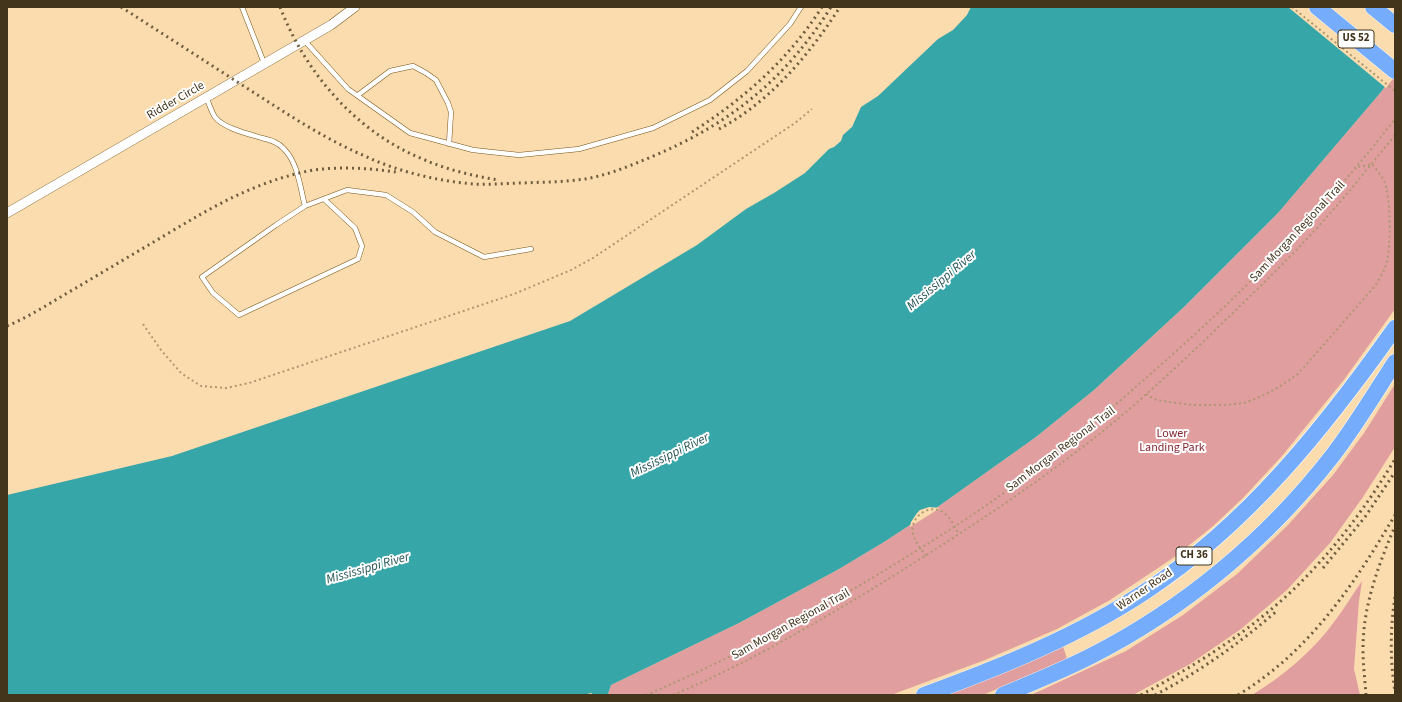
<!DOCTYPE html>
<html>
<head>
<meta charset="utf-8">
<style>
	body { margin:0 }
	#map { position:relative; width:1402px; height:702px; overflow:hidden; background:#fbdcae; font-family:"Source Sans 3",sans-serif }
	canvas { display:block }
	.frame { position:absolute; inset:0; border:8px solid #43341c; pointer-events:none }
</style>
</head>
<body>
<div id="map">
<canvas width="1402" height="702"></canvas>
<div class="frame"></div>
</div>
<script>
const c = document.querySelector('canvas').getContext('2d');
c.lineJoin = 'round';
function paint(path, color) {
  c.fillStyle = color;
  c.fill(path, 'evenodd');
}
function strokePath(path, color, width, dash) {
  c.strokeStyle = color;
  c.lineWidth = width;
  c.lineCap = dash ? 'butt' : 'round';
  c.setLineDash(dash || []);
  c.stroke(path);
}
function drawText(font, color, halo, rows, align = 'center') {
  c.font = font + ' "Source Sans 3",sans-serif';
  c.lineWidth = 4;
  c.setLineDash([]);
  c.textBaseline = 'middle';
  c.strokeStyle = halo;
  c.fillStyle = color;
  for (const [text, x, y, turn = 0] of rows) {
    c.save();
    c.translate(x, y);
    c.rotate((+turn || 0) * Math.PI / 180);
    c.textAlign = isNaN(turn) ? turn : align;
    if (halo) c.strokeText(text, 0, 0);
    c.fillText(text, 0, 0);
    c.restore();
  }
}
paint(new Path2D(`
	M 1395,73 L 1395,309 L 1343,381 L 1282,456 L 1243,498 L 1212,527 L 1173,558 L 1110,600 L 1057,629 L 985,660 L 891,695 L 606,695 L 608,694 L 611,685 L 739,623 L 839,569 L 884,542 L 939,506 L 1036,437 L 1094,390 L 1184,307 L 1278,213 L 1381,92 Z
	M 1395,384 L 1395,447 L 1363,497 L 1330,543 L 1287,590 L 1241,629 L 1190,664 L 1133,695 L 1031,695 L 1126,651 L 1183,615 L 1237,574 L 1288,525 L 1333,475 L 1364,433 Z
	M 1362,581 L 1359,601 L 1354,669 L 1360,695 L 1252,695 C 1283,676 1313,651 1334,622 C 1344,609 1353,594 1362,581 Z
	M 1063,646 L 1067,659 L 983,695 L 946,695 Z`), '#e19e9f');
paint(new Path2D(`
	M 971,7 L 1395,7 L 1395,73 L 1381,92 L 1278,213 L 1184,307 L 1094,390 L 1036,437 L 939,506 L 884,542 L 839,569 L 739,623 L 611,685 L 608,694 L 594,695 L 591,693 L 584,695 L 7,695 L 7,495 L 172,456 L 570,321 L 697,245 L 746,209 L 774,193 L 805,173 L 829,149 L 834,147 L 841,141 L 843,135 L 852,127 L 861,107 L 878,96 L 938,39 L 953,30 L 967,15 Z`), '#37a6a9');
paint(new Path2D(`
	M 1288,7 L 1395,7 L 1395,76 L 1386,88 Z
	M 929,507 L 940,508 L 910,527 L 911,522 L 917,513 L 920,510 Z`), '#fbdcae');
const lane = new Path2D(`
	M 242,7 L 264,63
	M 304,40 L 348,89 L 410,133 L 473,150 L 519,155 L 579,149 L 653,128 L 710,100 L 747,71 L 790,24 L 801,7
	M 358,95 L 390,71 L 413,66 L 426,73 L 436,80 L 448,103 L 451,112 L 449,144
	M 206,97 C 209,103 211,111 215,117 C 223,128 249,134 262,138 C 270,140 278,142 284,149 C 298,163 300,187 305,206
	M 324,199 L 355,228 L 362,246 L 358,259 L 239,315 L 213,293 L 202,277 L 276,225 L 305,206 L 347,190 L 386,195 L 413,212 L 435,232 L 484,257 L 531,249`);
const street = new Path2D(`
	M 7,213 L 331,25 L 355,7`);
const highway = new Path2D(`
	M 1317,7 L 1395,71
	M 1373,7 L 1395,25
	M 924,695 C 1001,667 1078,636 1146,591 C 1248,524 1325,427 1395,328
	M 1003,695 C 1032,683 1061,671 1089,657 C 1184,609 1268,539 1333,455 C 1356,425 1375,393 1395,362`);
strokePath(lane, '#765519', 5.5);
strokePath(street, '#765519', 10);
strokePath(highway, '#fff', 17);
strokePath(new Path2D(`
	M 1292,7 L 1395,91
	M 143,324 L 161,350 L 181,373 L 201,386 L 226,388 L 249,383 L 514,294 L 571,270 L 593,258 L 795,123 L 812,109
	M 1146,394 L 1154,399 L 1162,401 L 1192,405 L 1224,405 L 1244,403 L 1260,397 L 1279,387 L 1298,374 L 1375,286 C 1380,278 1385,270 1387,261 C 1391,245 1391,196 1384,181 C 1381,175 1376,169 1372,164 L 1354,168
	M 926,556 C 921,549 915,542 913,534 C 909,518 928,503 943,512 C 950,517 955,527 959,534
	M 646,695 C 724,662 799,622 872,578 C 920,549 967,520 1012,487 C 1065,448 1115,406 1164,362 C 1248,288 1327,207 1395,119
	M 673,695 C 744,665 811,626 877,586 C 948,542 1018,497 1084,446 C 1127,413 1167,376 1206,339 C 1244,302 1282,266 1318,227 C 1345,197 1370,166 1395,135`), '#af9772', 2, [2, 3]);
strokePath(lane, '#fff', 4.5);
strokePath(street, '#fff', 9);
strokePath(highway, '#75acfb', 16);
strokePath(new Path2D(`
	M 121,7 C 166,36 211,65 256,94 C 292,117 327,140 367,157 C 400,172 437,181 474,184 C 490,185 507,183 523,183 C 544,182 565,182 585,179 C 608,175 630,166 651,157 C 730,124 785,80 831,7
	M 280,7 C 306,74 357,133 425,160 C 448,170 474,176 498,180
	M 719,129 C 770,102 809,55 840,7
	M 692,132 C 745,98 788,60 822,7
	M 7,326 C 31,316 53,301 76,288 C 106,270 137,252 167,234 C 214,206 253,183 308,171 C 337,166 367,168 396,172
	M 1323,568 L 1365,517 L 1395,472
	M 1395,597 C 1390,629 1390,660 1395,692
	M 1141,695 C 1196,665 1249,632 1295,588 C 1334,550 1367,506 1395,459
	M 1155,695 C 1199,672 1240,643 1278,610
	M 1238,695 C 1310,651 1353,586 1395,515
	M 1366,695 C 1365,680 1363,665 1363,649 C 1363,606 1378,566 1395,526`), '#705d40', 3, [2, 4]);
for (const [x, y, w] of [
	[1356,39,36],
	[1194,556,36]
]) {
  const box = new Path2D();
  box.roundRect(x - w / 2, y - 9, w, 18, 3);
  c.fillStyle = '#fff';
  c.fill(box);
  strokePath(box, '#43341c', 1);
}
drawText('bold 11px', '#43341c', null, [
	["US 52",1356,39],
	["CH 36",1194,556]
]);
drawText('12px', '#43341c', '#fff', [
	["Ridder Circle",176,101,-30],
	["Sam Morgan Regional Trail",1298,232,-47],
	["Sam Morgan Regional Trail",1061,450,-37],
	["Warner Road",1145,590,-34],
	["Sam Morgan Regional Trail",791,625,-29]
]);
drawText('12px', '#832531', '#fff', [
	["Lower",1172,434],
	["Landing Park",1172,448]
]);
drawText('italic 13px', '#255456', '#fff', [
	["Mississippi River",942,281,-40],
	["Mississippi River",670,456,-26],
	["Mississippi River",368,569,-16]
]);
</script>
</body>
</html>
